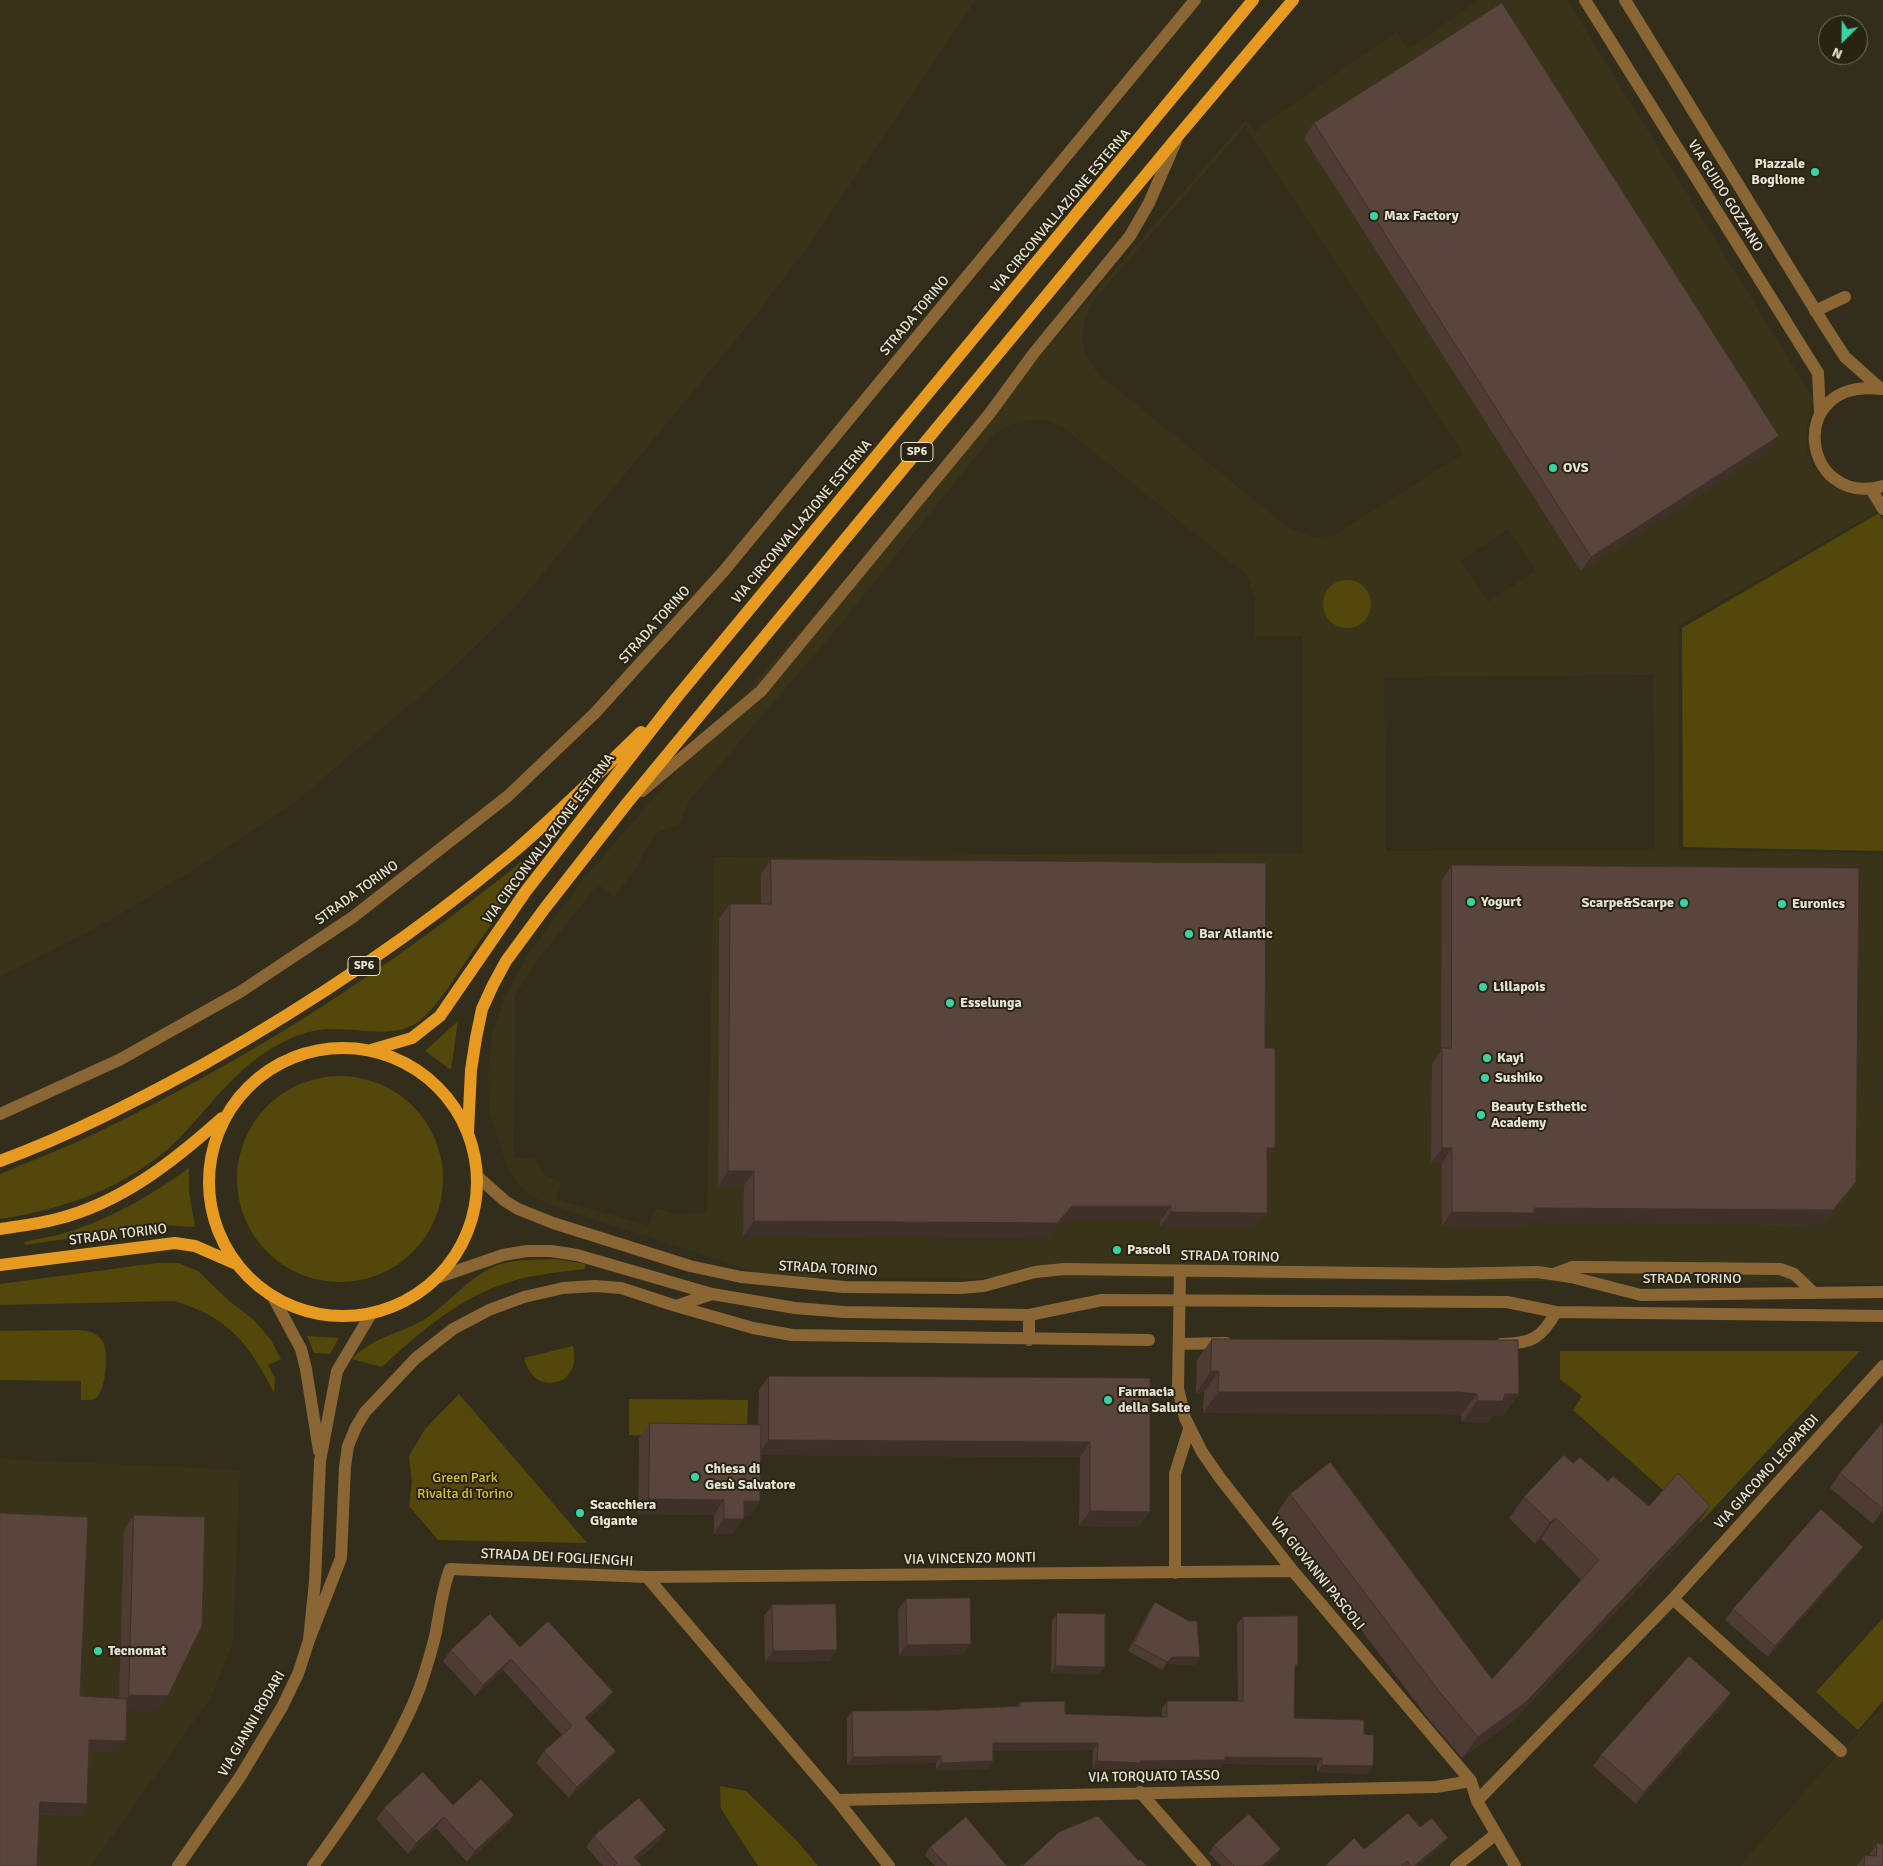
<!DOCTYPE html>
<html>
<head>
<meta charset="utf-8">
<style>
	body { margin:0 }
	#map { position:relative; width:1883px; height:1866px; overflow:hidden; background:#322e1b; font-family:Signika,sans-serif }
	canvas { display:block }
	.north { position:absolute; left:1818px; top:15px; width:50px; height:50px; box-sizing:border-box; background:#282411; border:1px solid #747161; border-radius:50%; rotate:203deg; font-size:14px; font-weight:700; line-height:20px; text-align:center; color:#e6e4d8 }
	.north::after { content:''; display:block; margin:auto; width:18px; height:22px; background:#37d4a6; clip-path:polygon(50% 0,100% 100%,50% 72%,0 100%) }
</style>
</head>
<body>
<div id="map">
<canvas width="1883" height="1866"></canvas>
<div class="north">N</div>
</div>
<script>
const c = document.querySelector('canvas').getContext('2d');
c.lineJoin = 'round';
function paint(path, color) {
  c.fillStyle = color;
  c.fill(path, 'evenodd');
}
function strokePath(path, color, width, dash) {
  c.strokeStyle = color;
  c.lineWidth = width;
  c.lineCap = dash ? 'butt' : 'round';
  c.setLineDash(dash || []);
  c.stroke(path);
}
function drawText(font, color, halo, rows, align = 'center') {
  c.font = font + ' Signika,sans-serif';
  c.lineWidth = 4;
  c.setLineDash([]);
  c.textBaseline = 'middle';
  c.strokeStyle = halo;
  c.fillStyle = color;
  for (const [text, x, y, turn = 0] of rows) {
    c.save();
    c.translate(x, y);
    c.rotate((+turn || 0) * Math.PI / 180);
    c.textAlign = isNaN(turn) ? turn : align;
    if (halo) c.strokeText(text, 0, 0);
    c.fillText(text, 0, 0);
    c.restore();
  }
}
paint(new Path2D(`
	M 0,0 L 976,0 L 811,242 L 752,320 L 516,606 L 454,667 L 296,801 L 203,864 L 112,919 L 0,977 Z
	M 1479,0 L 1567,0 L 1813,398 L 1806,433 L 1807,450 L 1811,464 L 1821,477 L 1835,488 L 1868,495 L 1878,511 L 1678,626 L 1679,850 L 1882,854 L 1883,1283 L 771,1277 L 552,1205 L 533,1197 L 518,1184 L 507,1167 L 489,1111 L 488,1071 L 492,1035 L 503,1001 L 527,956 L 584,878 L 1246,120 L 1255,131 L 1396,32 L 1408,49 ZM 1245,126 L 1463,454 L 1333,536 L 1312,537 L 1290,529 L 1098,374 L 1086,356 L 1082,338 L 1084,322 L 1091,303 ZM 1029,420 L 1046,420 L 1064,428 L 1247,575 L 1255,599 L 1255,636 L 1302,636 L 1303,853 L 714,857 L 707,1213 L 676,1214 L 655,1208 L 649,1226 L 556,1199 L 561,1182 L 544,1175 L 534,1158 L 514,1158 L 515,996 L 536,962 L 598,884 L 614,898 L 637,866 L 655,833 L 679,825 L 689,801 L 833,633 L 995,433 L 1012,424 ZM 1508,529 L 1536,571 L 1488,602 L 1461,560 ZM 1653,675 L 1655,850 L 1386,851 L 1384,677 Z
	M 0,1459 L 240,1470 L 233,1642 L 211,1697 L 91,1866 L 0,1866 Z
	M 1883,1706 L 1883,1866 L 1740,1866 L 1841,1751 Z`), '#393419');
paint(new Path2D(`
	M 1879,513 L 1883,520 L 1883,851 L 1683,847 L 1682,628 Z
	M1323 604a24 24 0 1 1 48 0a24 24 0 1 1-48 0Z
	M 563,827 C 533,866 504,906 476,946 C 459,970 444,999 422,1019 C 398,1040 360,1028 331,1029 C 316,1029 300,1034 287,1040 C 244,1060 218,1096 187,1130 C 140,1183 68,1209 0,1219 L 0,1174 C 31,1161 63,1149 94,1134 C 263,1053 420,949 563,827 Z
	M 458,1021 L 451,1070 L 425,1051 Z
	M237 1179a103 103 0 1 1 206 0a103 103 0 1 1-206 0Z
	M 189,1168 L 189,1192 L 195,1227 L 160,1225 L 25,1245 L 24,1242 C 41,1238 58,1236 74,1230 C 116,1216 153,1194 189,1168 Z
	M 556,1259 L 586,1264 L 585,1269 C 561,1272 536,1274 513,1281 C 462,1295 420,1332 382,1367 L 352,1359 C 371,1338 398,1334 422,1321 C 448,1305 467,1278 495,1266 C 513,1259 537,1260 556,1259 Z
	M 157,1263 L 178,1263 L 198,1271 L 228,1300 L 254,1320 L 271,1340 L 281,1359 L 268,1365 L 275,1378 L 274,1393 C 249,1343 228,1317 174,1301 L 0,1305 L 0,1284 Z
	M 79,1330 C 89,1331 98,1333 103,1342 C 109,1351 106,1391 96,1398 C 92,1401 86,1400 81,1400 L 81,1381 L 0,1380 L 0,1331 Z
	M 307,1336 L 339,1338 L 330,1354 L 314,1353 Z
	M 573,1346 C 576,1360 575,1369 564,1379 C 544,1389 529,1378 524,1358 Z
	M 1560,1351 L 1860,1351 L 1700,1523 L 1573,1410 L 1582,1396 L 1560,1379 Z
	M 459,1394 L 587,1543 L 438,1540 L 409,1506 L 412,1481 L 409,1456 L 425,1429 Z
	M 629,1399 L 748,1400 L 747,1437 L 629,1435 Z
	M 1883,1618 L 1883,1701 L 1858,1730 L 1816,1692 Z
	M 720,1786 L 746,1791 L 797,1841 L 818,1866 L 758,1866 L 721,1809 Z`), '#53480a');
strokePath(new Path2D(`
	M 1585,0 L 1818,373 L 1820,414
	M 1625,0 L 1825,326 L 1845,357 L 1881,389
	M 1815,311 L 1845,297
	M 1881,389 C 1784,377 1801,509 1883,486
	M 1871,489 L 1883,509
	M 642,791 L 761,691 L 990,413 L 1034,353 L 1130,236 L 1149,203 L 1176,141
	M 0,1114 L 119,1060 L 240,992 L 353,917 L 508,796 L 595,713 L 723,572 L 1195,0
	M 478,1177 L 505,1201 L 518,1209 L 553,1223 L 690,1266 L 741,1277 L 844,1287 L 961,1288 L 984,1286 L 1035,1272 L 1064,1269 L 1447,1274 L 1537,1272 L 1571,1277 L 1641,1295 L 1883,1292
	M 1180,1271 L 1178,1388 L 1185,1418 L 1202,1452 L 1220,1478 L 1293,1571 L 1471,1781 L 1477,1801 L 1515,1866
	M 1556,1273 L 1572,1267 L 1584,1267 L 1780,1269 L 1794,1274 L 1814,1293
	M 439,1277 L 503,1255 L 527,1251 L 551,1251 L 577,1255 L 712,1294 L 795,1308 L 844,1312 L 1029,1315 L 1102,1300 L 1507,1302 L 1556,1312 L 1883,1316
	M 273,1297 L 301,1349 L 306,1369 L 319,1451
	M 676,1306 L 753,1328 L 792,1335 L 1149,1340
	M 1029,1315 L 1029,1340
	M 1179,1344 L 1226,1343
	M 1501,1344 C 1531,1344 1542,1338 1556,1312
	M 1175,1573 L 1175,1474 L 1189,1429
	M 647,1577 L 837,1800 L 889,1866
	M 1673,1599 L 1841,1751
	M 309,1640 L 341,1558 L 345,1467 L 348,1446 L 356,1427 L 365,1412 L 416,1358 L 453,1329 L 489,1310 L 524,1297 L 563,1288 L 595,1286 L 621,1288 L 676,1306 L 712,1294
	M 1140,1792 L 1205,1866
	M 837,1800 L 1436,1787 L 1471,1781
	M 1477,1801 L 1673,1599 L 1883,1366
	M 178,1866 L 240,1777 L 282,1707 L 298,1674 L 309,1640 L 315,1581 L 320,1461 L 337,1371 L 371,1314
	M 313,1866 C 353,1810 395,1752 420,1687 C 426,1669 432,1650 436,1632 C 440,1610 442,1590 450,1569 L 647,1577 L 1293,1571
	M 1456,1866 L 1496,1834`), '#8a6635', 12);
strokePath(new Path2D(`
	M209 1182a134 134 0 1 1 268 0a134 134 0 1 1-268 0Z
	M 371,1050 L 412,1038 L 440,1016 L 526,891 L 677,697 L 1253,0
	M 468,1132 L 471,1070 L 476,1038 L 482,1009 L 493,985 L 506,961 L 545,908 L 628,802 L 1178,136 L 1293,0
	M 0,1161 C 71,1135 138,1100 204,1064 C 312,1003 415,934 510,855 C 556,816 598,774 641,732
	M 0,1229 C 19,1226 38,1224 57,1219 C 121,1203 174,1161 222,1118
	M 0,1265 L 175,1243 L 195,1246 L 234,1263`), '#e69b20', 12);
paint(new Path2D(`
	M 1314,123 L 1769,451 L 1581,571 L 1304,138 Z
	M 771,859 L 1265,1048 L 1275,1148 L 1267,1159 L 1256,1227 L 1160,1227 L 1160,1221 L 1061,1221 L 1047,1238 L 743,1236 L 744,1186 L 718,1186 L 719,919 L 730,904 L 761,904 L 761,874 Z
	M 1452,865 L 1846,1197 L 1823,1225 L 1527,1222 L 1523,1227 L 1442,1226 L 1442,1163 L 1431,1163 L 1432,1063 L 1441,1051 L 1442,880 Z
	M 1212,1339 L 1519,1394 L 1503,1416 L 1493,1416 L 1488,1423 L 1462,1422 L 1461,1415 L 1443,1414 L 1203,1413 L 1204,1392 L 1196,1393 L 1197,1360 Z
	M 769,1376 L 1150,1378 L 1139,1527 L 1079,1526 L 1080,1457 L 761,1455 L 760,1501 L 750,1516 L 744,1516 L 733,1534 L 714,1534 L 714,1515 L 638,1514 L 639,1438 L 650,1423 L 758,1425 L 759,1390 Z
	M 1883,1422 L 1883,1511 L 1873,1524 L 1830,1488 L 1840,1473 Z
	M 1573,1463 L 1608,1481 L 1649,1506 L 1710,1506 L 1695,1528 L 1512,1722 L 1462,1758 L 1427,1717 L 1275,1516 L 1290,1494 L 1492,1679 L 1581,1580 L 1541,1539 L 1535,1544 L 1509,1518 L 1524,1497 Z
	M 134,1515 L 157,1711 L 126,1710 L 118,1752 L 89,1751 L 79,1816 L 39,1814 L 0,1866 L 80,1696 L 119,1698 L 124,1530 Z
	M 1855,1558 L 1768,1657 L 1725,1620 L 1733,1609 Z
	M 906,1599 L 963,1655 L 899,1656 L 898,1610 Z
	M 1155,1602 L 1200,1657 L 1195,1665 L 1167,1664 L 1162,1670 L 1128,1651 L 1150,1609 Z
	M 772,1605 L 830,1661 L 765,1662 L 764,1616 Z
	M 1057,1613 L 1105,1667 L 1099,1674 L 1051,1673 L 1052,1621 Z
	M 1243,1617 L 1294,1671 L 1294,1718 L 1364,1734 L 1368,1774 L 1317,1772 L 1317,1765 L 1222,1764 L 1220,1768 L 1136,1769 L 1135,1771 L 1092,1769 L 1093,1750 L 993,1751 L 988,1769 L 936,1770 L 936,1763 L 847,1765 L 847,1719 L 852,1711 L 939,1710 L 1017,1706 L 1020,1702 L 1065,1714 L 1162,1717 L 1162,1709 L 1167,1701 L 1238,1701 L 1237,1624 Z
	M 520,1647 L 605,1703 L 587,1720 L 616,1751 L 608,1762 L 569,1798 L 536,1763 L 544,1751 L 562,1735 L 503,1670 L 475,1696 L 443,1661 L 451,1650 Z
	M 1731,1693 L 1724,1705 L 1636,1804 L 1593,1766 L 1601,1755 Z
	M 453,1805 L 514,1815 L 506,1826 L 467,1862 L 436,1828 L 408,1854 L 376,1819 L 384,1808 Z
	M 1420,1827 L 1448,1838 L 1443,1845 L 1418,1866 L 1325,1866 L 1364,1849 Z
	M 666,1830 L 659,1841 L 637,1860 L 642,1866 L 603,1866 L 586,1847 L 594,1836 Z
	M 1877,1843 L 1883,1866 L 1857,1866 L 1865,1855 L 1869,1855 Z
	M 1214,1845 L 1281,1849 L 1276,1857 L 1266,1866 L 1221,1866 L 1209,1853 Z
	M 930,1847 L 1007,1866 L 935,1866 L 925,1855 Z`), '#4d3b34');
paint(new Path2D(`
	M 1779,436 L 1769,451 L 1581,571 L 1591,557 Z
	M 1267,1148 L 1275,1148 L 1264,1163 Z
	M 1442,1148 L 1452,1148 L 1442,1163 L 1431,1163 Z
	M 728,1171 L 754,1171 L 744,1186 L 718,1186 Z
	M 1856,1182 L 1846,1197 L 1823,1225 L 1527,1222 L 1523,1227 L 1442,1226 L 1452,1212 L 1534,1208 Z
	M 1072,1206 L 1171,1206 L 1160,1221 L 1061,1221 L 1047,1238 L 743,1236 L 754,1221 Z
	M 1171,1212 L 1267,1213 L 1256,1227 L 1160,1227 Z
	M 1211,1371 L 1219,1371 L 1204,1392 L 1196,1393 Z
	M 1218,1392 L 1458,1392 L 1477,1394 L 1461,1415 L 1443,1414 L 1203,1413 Z
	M 1505,1394 L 1519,1394 L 1503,1416 L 1493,1416 L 1488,1423 L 1462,1422 L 1477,1401 Z
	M 769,1440 L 1090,1442 L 1080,1457 L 758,1455 Z
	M 649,1499 L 724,1500 L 714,1515 L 638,1514 Z
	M 744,1501 L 760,1501 L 750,1516 L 734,1516 Z
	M 1710,1506 L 1695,1528 L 1512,1722 L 1462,1758 L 1478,1737 Z
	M 1883,1509 L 1883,1511 L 1873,1524 Z
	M 1090,1511 L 1150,1512 L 1139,1527 L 1079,1526 Z
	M 1556,1518 L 1541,1539 L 1535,1544 L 1550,1522 Z
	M 724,1519 L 744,1519 L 733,1534 L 714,1534 Z
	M 1863,1547 L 1855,1558 L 1768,1657 L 1775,1646 Z
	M 971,1644 L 963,1655 L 899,1656 L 907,1645 Z
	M 837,1650 L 830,1661 L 765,1662 L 773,1651 Z
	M 1172,1657 L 1200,1657 L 1195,1665 L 1167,1664 L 1162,1670 L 1167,1662 Z
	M 511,1659 L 503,1670 L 475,1696 L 483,1685 Z
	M 1295,1665 L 1298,1665 L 1293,1672 Z
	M 1056,1666 L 1105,1667 L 1099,1674 L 1051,1673 Z
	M 613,1692 L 605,1703 L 577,1729 L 585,1718 Z
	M 1731,1693 L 1724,1705 L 1636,1804 L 1644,1792 Z
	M 129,1695 L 168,1696 L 157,1711 L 119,1710 Z
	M 89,1740 L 126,1741 L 118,1752 L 82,1751 Z
	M 993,1743 L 1098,1743 L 1093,1750 L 987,1751 Z
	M 616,1751 L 608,1762 L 569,1798 L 577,1787 Z
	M 941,1756 L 936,1763 L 847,1765 L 853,1757 Z
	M 1225,1757 L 1322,1758 L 1317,1765 L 1222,1764 L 1220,1768 L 1136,1769 L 1135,1771 L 1092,1769 L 1097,1761 L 1140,1761 Z
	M 993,1761 L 988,1769 L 936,1770 L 941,1763 Z
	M 1322,1765 L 1373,1766 L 1368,1774 L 1317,1772 Z
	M 40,1802 L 87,1804 L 79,1816 L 32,1813 Z
	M 514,1815 L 506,1826 L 467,1862 L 475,1851 Z
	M 444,1817 L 436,1828 L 408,1854 L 416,1843 Z
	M 666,1830 L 659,1841 L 629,1866 L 634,1857 Z
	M 1448,1838 L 1443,1845 L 1418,1866 L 1414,1866 Z
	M 1281,1849 L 1276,1857 L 1266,1866 L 1262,1866 Z`), '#3f302a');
const building = new Path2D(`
	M 1502,3 L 1779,436 L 1591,557 L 1314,123 Z
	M 771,859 L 1266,863 L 1265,1048 L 1275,1048 L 1275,1148 L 1267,1148 L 1267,1213 L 1171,1212 L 1171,1206 L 1072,1206 L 1057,1223 L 754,1221 L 754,1171 L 728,1171 L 730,904 L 771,904 Z
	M 1452,865 L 1859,868 L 1856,1182 L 1833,1210 L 1534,1208 L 1534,1213 L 1452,1212 L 1452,1148 L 1442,1148 L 1442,1048 L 1451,1048 Z
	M 1212,1339 L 1518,1340 L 1519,1394 L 1505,1394 L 1503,1401 L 1477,1401 L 1477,1394 L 1458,1392 L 1218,1392 L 1219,1371 L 1211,1371 Z
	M 769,1376 L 1150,1378 L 1150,1512 L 1090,1511 L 1090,1442 L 769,1440 Z
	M 1883,1422 L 1883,1509 L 1840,1473 Z
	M 650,1423 L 761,1425 L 760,1501 L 744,1501 L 744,1519 L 724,1519 L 724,1500 L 649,1499 Z
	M 1564,1455 L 1573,1463 L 1580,1457 L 1608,1481 L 1613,1476 L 1649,1506 L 1678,1473 L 1710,1506 L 1527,1701 L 1478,1737 L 1442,1695 L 1290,1494 L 1330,1462 L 1492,1679 L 1599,1560 L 1556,1518 L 1550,1522 L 1524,1497 Z
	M 1821,1509 L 1863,1547 L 1775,1646 L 1733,1609 Z
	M 0,1513 L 88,1517 L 80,1696 L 127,1699 L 126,1741 L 89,1740 L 87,1804 L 40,1802 L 37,1866 L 0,1866 Z
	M 134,1515 L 205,1517 L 202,1626 L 168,1696 L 129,1695 Z
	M 970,1598 L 971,1644 L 907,1645 L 906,1599 Z
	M 1155,1602 L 1189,1621 L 1197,1621 L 1200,1657 L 1172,1657 L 1167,1662 L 1134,1644 Z
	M 836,1604 L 837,1650 L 773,1651 L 772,1605 Z
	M 1057,1613 L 1105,1614 L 1105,1667 L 1056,1666 Z
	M 490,1614 L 520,1647 L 548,1621 L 613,1692 L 585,1718 L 616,1751 L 577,1787 L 544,1751 L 572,1726 L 511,1659 L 483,1685 L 451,1650 Z
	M 1298,1616 L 1298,1665 L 1295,1665 L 1294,1718 L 1364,1720 L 1364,1734 L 1374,1735 L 1373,1766 L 1322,1765 L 1322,1758 L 1225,1757 L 1225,1760 L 1140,1761 L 1140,1763 L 1097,1761 L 1098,1743 L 993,1743 L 993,1761 L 941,1763 L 941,1756 L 853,1757 L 852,1711 L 939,1710 L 1020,1706 L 1020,1702 L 1065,1701 L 1065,1714 L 1167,1717 L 1167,1701 L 1243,1701 L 1243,1617 Z
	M 1689,1656 L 1731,1693 L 1644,1792 L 1601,1755 Z
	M 423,1772 L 453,1805 L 481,1779 L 514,1815 L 475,1851 L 444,1817 L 416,1843 L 384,1808 Z
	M 639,1798 L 666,1830 L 634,1857 L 642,1866 L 614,1866 L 617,1863 L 594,1836 Z
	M 1408,1813 L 1420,1827 L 1432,1818 L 1448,1838 L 1414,1866 L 1411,1866 L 1407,1861 L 1402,1866 L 1325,1866 L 1354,1838 L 1364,1849 Z
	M 1249,1814 L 1281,1849 L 1262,1866 L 1234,1866 L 1214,1845 Z
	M 1098,1816 L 1139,1861 L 1140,1859 L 1147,1866 L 1019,1866 L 1022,1864 L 1023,1865 L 1059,1832 Z
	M 966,1817 L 1007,1866 L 947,1866 L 930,1847 Z
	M 1877,1843 L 1883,1844 L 1883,1866 L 1864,1866 L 1865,1855 L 1876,1856 Z`);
paint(building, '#5a453c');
strokePath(building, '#3f302a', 1);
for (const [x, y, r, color] of [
	[1815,172,5,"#37d4a6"],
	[1374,216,5,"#37d4a6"],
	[1553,468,5,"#37d4a6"],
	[1471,902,5,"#37d4a6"],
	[1684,903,5,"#37d4a6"],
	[1782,904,5,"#37d4a6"],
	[1189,934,5,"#37d4a6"],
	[1483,987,5,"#37d4a6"],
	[950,1003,5,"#37d4a6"],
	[1487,1058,5,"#37d4a6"],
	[1485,1078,5,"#37d4a6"],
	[1481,1115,5,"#37d4a6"],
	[1117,1250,5,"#37d4a6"],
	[1108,1400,5,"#37d4a6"],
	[695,1477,5,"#37d4a6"],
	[580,1513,5,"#37d4a6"],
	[98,1651,5,"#37d4a6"]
]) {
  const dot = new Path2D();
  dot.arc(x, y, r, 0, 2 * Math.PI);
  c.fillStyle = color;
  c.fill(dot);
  strokePath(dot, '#282411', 2);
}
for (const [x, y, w] of [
	[917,452,32],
	[364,966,32]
]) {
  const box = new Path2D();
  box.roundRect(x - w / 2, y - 9.5, w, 19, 4);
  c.fillStyle = '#282411';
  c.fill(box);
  strokePath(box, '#e6e4d8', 1);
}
drawText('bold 12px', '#e6e4d8', null, [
	["SP6",917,452],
	["SP6",364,966]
]);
drawText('bold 14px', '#e6e4d8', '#282411', [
	["Piazzale",1805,164,"right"],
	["Boglione",1805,180,"right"],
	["Max Factory",1384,216],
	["OVS",1563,468],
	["Yogurt",1481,902],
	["Scarpe&Scarpe",1674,903,"right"],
	["Euronics",1792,904],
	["Bar Atlantic",1199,934],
	["Lillapois",1493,987],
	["Esselunga",960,1003],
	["Kayi",1497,1058],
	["Sushiko",1495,1078],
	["Beauty Esthetic",1491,1107],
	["Academy",1491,1123],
	["Pascoli",1127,1250],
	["Farmacia",1118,1392],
	["della Salute",1118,1408],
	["Chiesa di",705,1469],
	["Gesù Salvatore",705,1485],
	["Scacchiera",590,1505],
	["Gigante",590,1521],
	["Tecnomat",108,1651]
], 'left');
drawText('14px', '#e6e4d8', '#282411', [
	["VIA GUIDO GOZZANO",1725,196,58],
	["VIA CIRCONVALLAZIONE ESTERNA",1061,211,-50],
	["STRADA TORINO",915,316,-50],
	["VIA CIRCONVALLAZIONE ESTERNA",802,522,-50],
	["STRADA TORINO",655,625,-48],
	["VIA CIRCONVALLAZIONE ESTERNA",549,839,-53],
	["STRADA TORINO",357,893,-36],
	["STRADA TORINO",118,1235,-7],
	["STRADA TORINO",1230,1257,1],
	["STRADA TORINO",828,1269,3],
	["STRADA TORINO",1692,1279],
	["VIA GIACOMO LEOPARDI",1767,1472,-48],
	["STRADA DEI FOGLIENGHI",557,1558,3],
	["VIA VINCENZO MONTI",970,1559,-1],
	["VIA GIOVANNI PASCOLI",1317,1574,51],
	["VIA GIANNI RODARI",252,1724,-60],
	["VIA TORQUATO TASSO",1154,1777,-1]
]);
drawText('14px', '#d8bf39', '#282411', [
	["Green Park",465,1478],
	["Rivalta di Torino",465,1494]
]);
</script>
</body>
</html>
